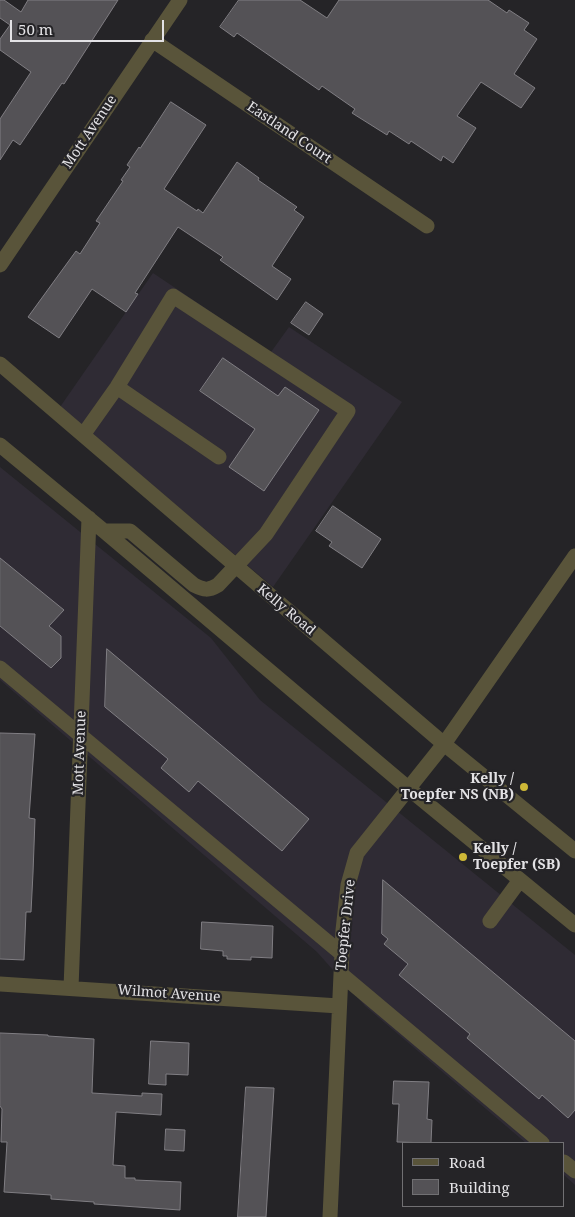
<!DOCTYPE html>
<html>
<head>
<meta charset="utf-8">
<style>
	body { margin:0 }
	#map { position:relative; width:575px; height:1217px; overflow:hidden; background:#252427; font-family:"Noto Serif",serif }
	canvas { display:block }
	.legend { position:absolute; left:402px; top:1142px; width:162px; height:65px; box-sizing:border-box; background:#252427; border:1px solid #717073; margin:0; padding:6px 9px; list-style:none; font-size:15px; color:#e3e2e5 }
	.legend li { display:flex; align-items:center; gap:10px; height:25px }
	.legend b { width:25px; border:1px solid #717073 }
	.scale { position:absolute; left:10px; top:20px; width:154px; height:22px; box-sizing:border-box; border:2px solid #e3e2e5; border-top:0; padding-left:6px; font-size:15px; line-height:18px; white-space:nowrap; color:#e3e2e5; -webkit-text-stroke:4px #252427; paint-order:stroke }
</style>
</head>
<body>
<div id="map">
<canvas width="575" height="1217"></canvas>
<ul class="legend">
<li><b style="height:6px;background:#59543a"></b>Road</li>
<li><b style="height:14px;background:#545256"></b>Building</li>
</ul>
<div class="scale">50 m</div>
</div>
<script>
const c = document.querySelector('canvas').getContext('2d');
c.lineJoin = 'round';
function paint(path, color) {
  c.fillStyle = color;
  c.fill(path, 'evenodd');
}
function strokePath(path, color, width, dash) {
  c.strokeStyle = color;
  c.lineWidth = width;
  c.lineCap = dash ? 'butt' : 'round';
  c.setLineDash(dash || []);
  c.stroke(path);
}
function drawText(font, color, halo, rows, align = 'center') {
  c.font = font + ' "Noto Serif",serif';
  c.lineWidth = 4.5;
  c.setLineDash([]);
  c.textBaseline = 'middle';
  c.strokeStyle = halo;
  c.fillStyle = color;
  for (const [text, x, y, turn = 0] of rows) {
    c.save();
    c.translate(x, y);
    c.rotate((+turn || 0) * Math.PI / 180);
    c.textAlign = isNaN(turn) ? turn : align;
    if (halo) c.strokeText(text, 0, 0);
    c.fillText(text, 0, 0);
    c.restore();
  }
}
paint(new Path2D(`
	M 153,273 L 271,352 L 289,327 L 402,402 L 273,587 L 60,407 Z
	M 0,467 L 211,638 L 260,700 L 575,955 L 575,1185 L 564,1175 L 564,1143 L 526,1143 L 365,1006 L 317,952 L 0,680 Z`), '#2f2b34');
const building = new Path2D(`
	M 0,0 L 4,0 L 21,12 L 28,0 L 118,0 L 64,84 L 62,83 L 20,145 L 13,140 L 0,160 L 0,119 L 31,72 L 0,50 L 0,39 L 10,25 L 0,18 Z
	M 239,0 L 300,0 L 327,18 L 339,0 L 488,0 L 507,13 L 509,10 L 529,23 L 524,30 L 537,39 L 514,74 L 535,88 L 521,108 L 481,82 L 457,116 L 476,128 L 453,163 L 443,156 L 441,161 L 411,141 L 409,144 L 389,131 L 387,135 L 352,113 L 355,109 L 322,86 L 319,90 L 237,33 L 234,37 L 220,27 Z
	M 171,102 L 206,125 L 164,189 L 197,211 L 198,209 L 203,213 L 237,162 L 259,178 L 258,180 L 297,207 L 294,210 L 304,217 L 272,266 L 291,279 L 277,300 L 220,260 L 223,257 L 178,227 L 135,293 L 138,294 L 126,312 L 92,289 L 59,338 L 28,317 L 76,251 L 80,254 L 100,223 L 96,221 L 123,181 L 121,180 L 130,167 L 127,165 L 139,147 L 140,148 Z
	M 306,302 L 323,314 L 309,335 L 291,323 Z
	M 223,358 L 278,396 L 285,387 L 319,410 L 264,491 L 229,467 L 255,429 L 200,391 Z
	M 333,506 L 381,539 L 362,568 L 329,546 L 332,542 L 316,531 Z
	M 0,558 L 64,610 L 49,626 L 61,636 L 61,658 L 51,668 L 0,626 Z
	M 107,649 L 309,819 L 282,851 L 198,781 L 189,792 L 161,768 L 168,759 L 105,707 Z
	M 0,733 L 35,734 L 29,818 L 35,819 L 33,873 L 31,912 L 26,912 L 24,960 L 0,959 Z
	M 383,880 L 575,1041 L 575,1110 L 568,1118 L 542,1095 L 539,1099 L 467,1038 L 470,1034 L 399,975 L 408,964 L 384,944 L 388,939 L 382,934 Z
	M 202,922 L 273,926 L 272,958 L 251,957 L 251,960 L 227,959 L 227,956 L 223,956 L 223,951 L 201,949 Z
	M 0,1033 L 48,1035 L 48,1036 L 94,1039 L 92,1093 L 142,1096 L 142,1093 L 162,1094 L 161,1115 L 116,1112 L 113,1165 L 125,1166 L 125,1178 L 135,1178 L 135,1180 L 181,1182 L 180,1210 L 94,1204 L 94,1202 L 51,1199 L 51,1195 L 4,1192 L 7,1142 L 1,1142 L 2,1109 L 0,1106 Z
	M 151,1041 L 189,1043 L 188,1075 L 166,1074 L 166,1085 L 149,1084 Z
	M 394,1081 L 429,1082 L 427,1119 L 432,1120 L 431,1143 L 397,1142 L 399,1104 L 393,1104 Z
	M 246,1087 L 274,1088 L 266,1217 L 238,1217 Z
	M 166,1129 L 185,1130 L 184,1151 L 165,1150 Z`);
paint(building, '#545256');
strokePath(building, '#807e83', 1);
strokePath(new Path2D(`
	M 152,40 L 427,226
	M 0,265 L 180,0
	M 0,364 L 444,744 L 575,851
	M 117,387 L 219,457
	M 83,435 L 117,387 L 173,296 L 348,411 L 266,534 L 218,585 C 208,591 204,590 194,585 L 130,531 L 104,531
	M 0,445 L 104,531 L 408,788 L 575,925
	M 0,668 L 342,954
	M 490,921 L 520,880
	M 341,974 L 542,1143
	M 0,984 L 339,1006
	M 71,988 L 89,518
	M 564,1162 L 575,1171
	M 330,1217 L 343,930 L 348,885 L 357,853 L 444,744 L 575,556`), '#59543a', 15);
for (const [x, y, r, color] of [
	[524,787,5,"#ceb837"],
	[463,857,5,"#ceb837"]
]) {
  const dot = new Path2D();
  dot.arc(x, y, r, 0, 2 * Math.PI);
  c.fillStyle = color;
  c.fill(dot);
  strokePath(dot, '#252427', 2);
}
drawText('14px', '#e3e2e5', '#252427', [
	["Mott Avenue",90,132,-56],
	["Eastland Court",289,133,34],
	["Kelly Road",286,610,40],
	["Mott Avenue",80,753,-88],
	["Toepfer Drive",346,925,-84],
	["Wilmot Avenue",169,994,4]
]);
drawText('bold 14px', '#e3e2e5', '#252427', [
	["Kelly /",514,779],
	["Toepfer NS (NB)",514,795],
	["Kelly /",473,849,"left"],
	["Toepfer (SB)",473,865,"left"]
], 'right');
</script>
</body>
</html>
